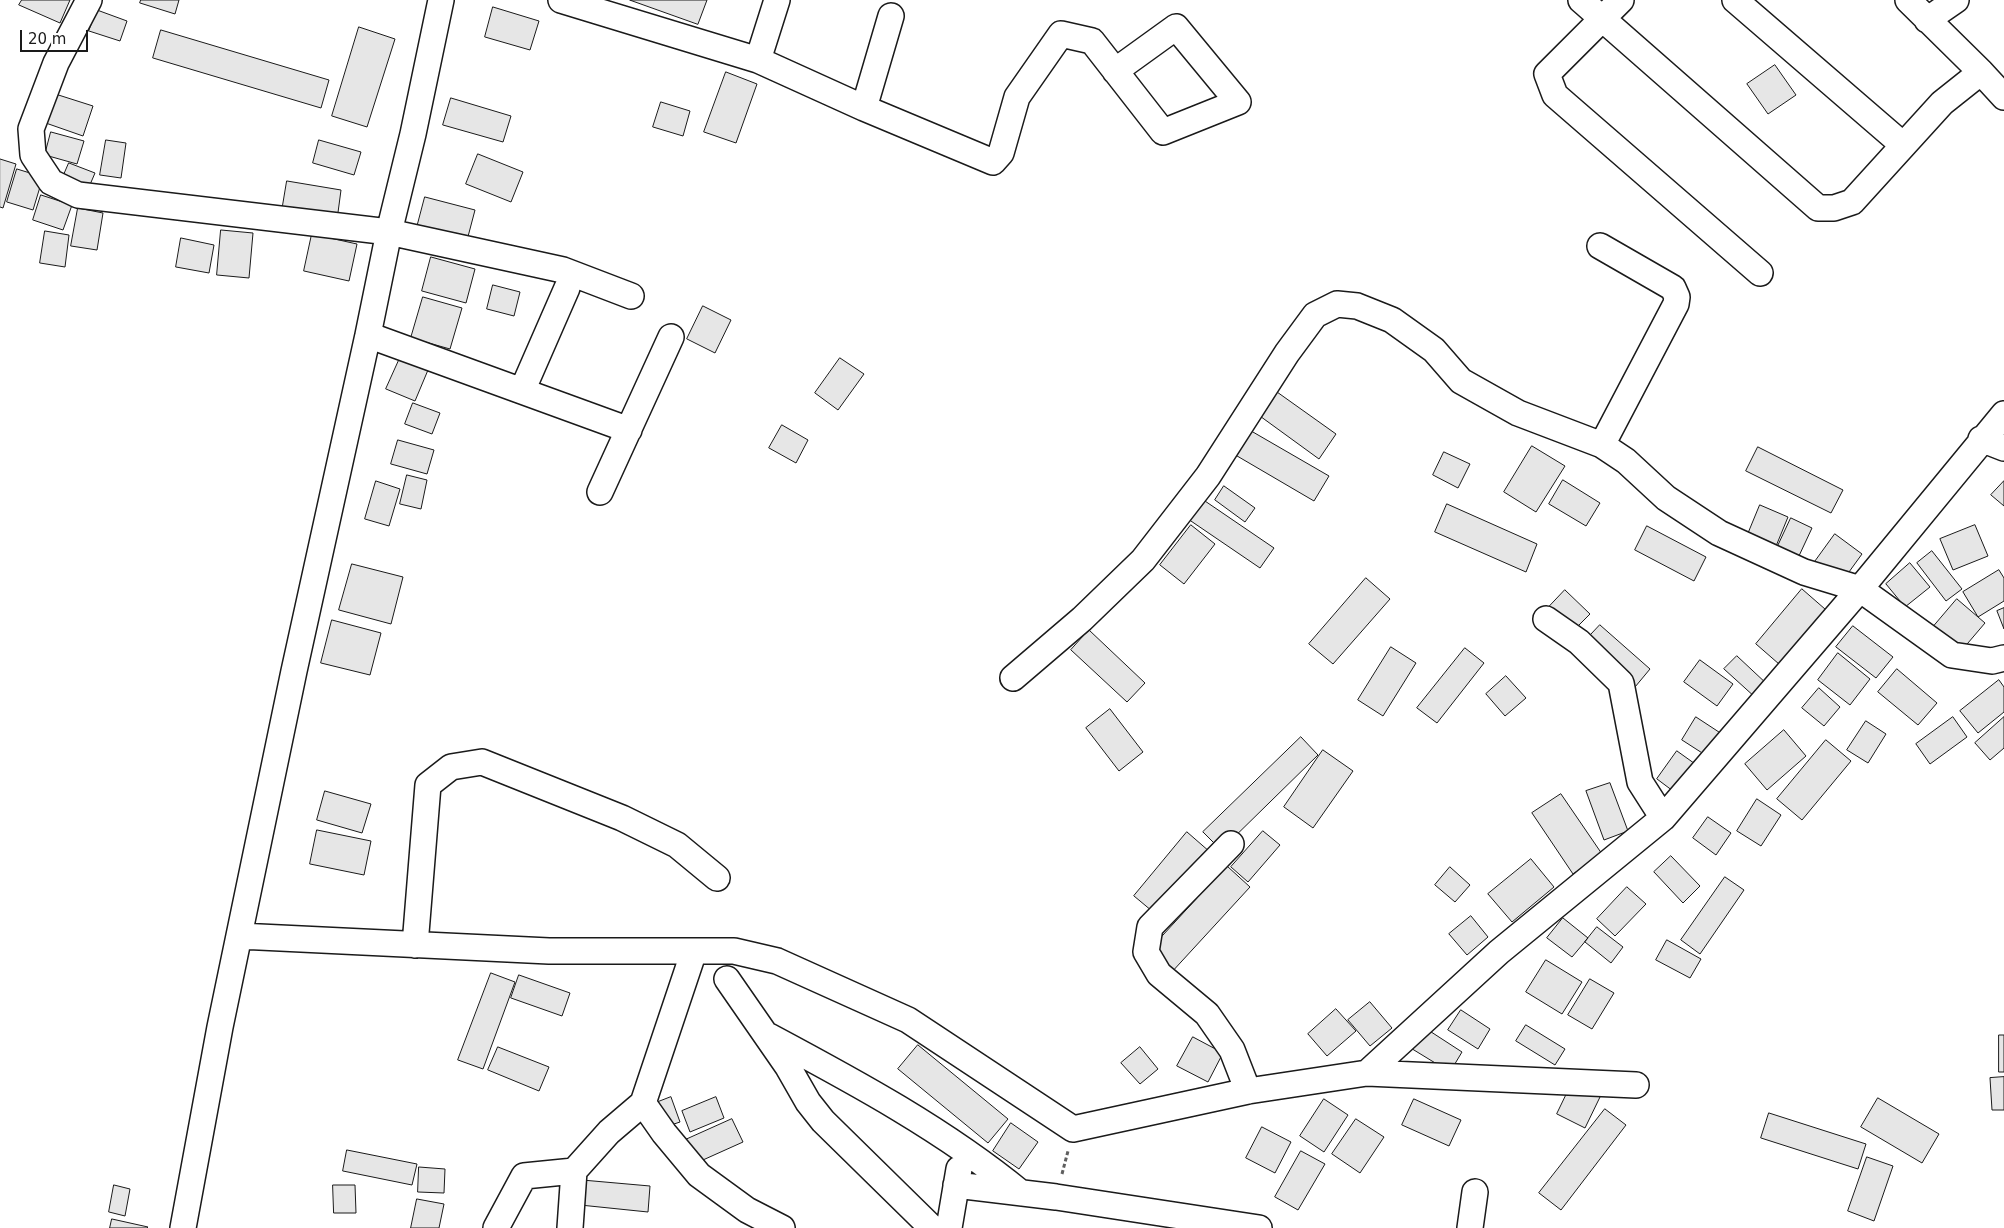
<!DOCTYPE html>
<html>
<head>
<meta charset="utf-8">
<style>
	body { margin:0 }
	#map { position:relative; width:2004px; height:1228px; overflow:hidden; background:#fff; font-family:"DejaVu Sans",sans-serif }
	canvas { display:block }
	.scale { position:absolute; left:20px; top:30px; width:68px; height:22px; box-sizing:border-box; border:2px solid #1a1a1a; border-top:0; padding-left:6px; font-size:15px; line-height:18px; white-space:nowrap; color:#1a1a1a; -webkit-text-stroke:4px #fff; paint-order:stroke }
</style>
</head>
<body>
<div id="map">
<canvas width="2004" height="1228"></canvas>
<div class="scale">20 m</div>
</div>
<script>
const c = document.querySelector('canvas').getContext('2d');
c.lineJoin = 'round';
function paint(path, color) {
  c.fillStyle = color;
  c.fill(path, 'evenodd');
}
function strokePath(path, color, width, dash) {
  c.strokeStyle = color;
  c.lineWidth = width;
  c.lineCap = dash ? 'butt' : 'round';
  c.setLineDash(dash || []);
  c.stroke(path);
}
const building = new Path2D(`
	M 22,0 L 70,0 L 60,23 L 19,5 Z
	M 141,0 L 179,0 L 175,14 L 140,3 Z
	M 630,0 L 707,0 L 698,24 Z
	M 493,7 L 539,21 L 530,50 L 485,37 Z
	M 97,10 L 127,21 L 120,41 L 89,31 Z
	M 359,27 L 395,39 L 367,127 L 332,116 Z
	M 161,30 L 329,80 L 321,108 L 153,58 Z
	M 1775,65 L 1796,95 L 1768,114 L 1747,84 Z
	M 726,72 L 757,84 L 736,143 L 704,132 Z
	M 49,92 L 93,106 L 83,136 L 40,121 Z
	M 451,98 L 511,116 L 503,142 L 443,125 Z
	M 661,102 L 690,111 L 683,136 L 653,127 Z
	M 51,132 L 84,141 L 77,164 L 45,155 Z
	M 106,140 L 126,143 L 121,178 L 100,175 Z
	M 319,140 L 361,152 L 354,175 L 313,163 Z
	M 478,154 L 523,172 L 511,202 L 466,184 Z
	M 0,159 L 16,164 L 3,208 L 0,207 Z
	M 69,163 L 95,173 L 86,194 L 60,184 Z
	M 17,169 L 43,177 L 33,210 L 7,202 Z
	M 287,181 L 341,190 L 337,220 L 282,211 Z
	M 41,195 L 72,205 L 63,230 L 33,220 Z
	M 425,197 L 475,210 L 465,248 L 415,235 Z
	M 78,208 L 103,213 L 97,250 L 71,246 Z
	M 221,230 L 253,233 L 249,278 L 217,275 Z
	M 45,231 L 69,235 L 65,267 L 40,263 Z
	M 312,234 L 357,244 L 349,281 L 304,271 Z
	M 181,238 L 214,245 L 209,273 L 176,267 Z
	M 431,257 L 475,269 L 466,303 L 422,291 Z
	M 493,285 L 520,292 L 514,316 L 487,309 Z
	M 423,297 L 462,308 L 450,349 L 411,338 Z
	M 703,306 L 731,320 L 715,353 L 687,339 Z
	M 400,358 L 428,370 L 415,401 L 386,389 Z
	M 840,358 L 864,374 L 838,410 L 815,393 Z
	M 1270,387 L 1336,434 L 1319,459 L 1253,411 Z
	M 413,403 L 440,413 L 432,434 L 405,424 Z
	M 782,425 L 808,440 L 796,463 L 769,448 Z
	M 1246,428 L 1329,476 L 1314,501 L 1232,453 Z
	M 398,440 L 434,450 L 427,474 L 391,464 Z
	M 1532,446 L 1565,466 L 1536,512 L 1504,492 Z
	M 1758,447 L 1843,490 L 1831,513 L 1746,471 Z
	M 1444,452 L 1470,464 L 1458,488 L 1433,475 Z
	M 407,475 L 427,480 L 421,509 L 400,504 Z
	M 1563,480 L 1600,503 L 1586,526 L 1549,504 Z
	M 376,481 L 400,489 L 389,526 L 365,519 Z
	M 2004,481 L 2004,506 L 1991,495 Z
	M 1224,486 L 1255,508 L 1245,522 L 1215,500 Z
	M 1202,499 L 1274,548 L 1260,568 L 1188,519 Z
	M 1447,504 L 1537,544 L 1526,572 L 1435,532 Z
	M 1760,505 L 1788,517 L 1774,551 L 1746,539 Z
	M 1791,518 L 1812,528 L 1798,558 L 1777,548 Z
	M 1191,525 L 1215,544 L 1184,584 L 1160,565 Z
	M 1975,525 L 1988,556 L 1953,570 L 1940,539 Z
	M 1647,526 L 1706,557 L 1694,581 L 1635,550 Z
	M 1835,534 L 1862,554 L 1841,583 L 1814,563 Z
	M 1932,551 L 1962,589 L 1946,601 L 1917,563 Z
	M 1910,563 L 1930,587 L 1905,607 L 1886,584 Z
	M 352,564 L 403,577 L 391,624 L 339,610 Z
	M 1999,570 L 2004,578 L 2004,601 L 1978,617 L 1963,592 Z
	M 1366,578 L 1390,599 L 1333,664 L 1309,644 Z
	M 1802,589 L 1833,616 L 1787,671 L 1756,644 Z
	M 1565,590 L 1590,614 L 1573,631 L 1548,608 Z
	M 1957,599 L 1985,623 L 1962,650 L 1934,626 Z
	M 2004,608 L 2004,629 L 1997,611 Z
	M 332,620 L 381,633 L 370,675 L 321,663 Z
	M 1600,625 L 1650,669 L 1635,687 L 1584,642 Z
	M 1853,626 L 1893,657 L 1876,678 L 1836,647 Z
	M 1089,630 L 1145,683 L 1127,702 L 1071,650 Z
	M 1391,647 L 1416,663 L 1383,716 L 1358,700 Z
	M 1465,648 L 1484,663 L 1437,723 L 1417,708 Z
	M 1838,653 L 1870,679 L 1850,705 L 1818,680 Z
	M 1737,656 L 1768,685 L 1756,698 L 1724,669 Z
	M 1700,660 L 1733,684 L 1717,706 L 1684,682 Z
	M 1897,669 L 1937,703 L 1918,725 L 1878,692 Z
	M 1506,676 L 1526,698 L 1505,716 L 1486,694 Z
	M 1999,680 L 2004,687 L 2004,712 L 1978,733 L 1960,711 Z
	M 1819,688 L 1840,707 L 1824,726 L 1802,708 Z
	M 1110,709 L 1143,752 L 1119,771 L 1086,728 Z
	M 1696,717 L 1725,736 L 1710,758 L 1682,740 Z
	M 1953,717 L 1967,737 L 1930,764 L 1916,744 Z
	M 2004,717 L 2004,748 L 1990,760 L 1975,743 Z
	M 1866,721 L 1886,734 L 1868,763 L 1847,750 Z
	M 1784,730 L 1806,756 L 1767,790 L 1745,764 Z
	M 1301,737 L 1318,755 L 1221,850 L 1203,832 Z
	M 1826,740 L 1851,761 L 1802,820 L 1777,799 Z
	M 1323,750 L 1353,771 L 1313,828 L 1284,807 Z
	M 1677,751 L 1698,766 L 1677,794 L 1657,779 Z
	M 1610,783 L 1628,831 L 1604,840 L 1586,791 Z
	M 325,791 L 371,804 L 362,833 L 317,820 Z
	M 1561,794 L 1602,854 L 1573,874 L 1532,813 Z
	M 1757,799 L 1781,815 L 1761,846 L 1737,831 Z
	M 1708,817 L 1731,833 L 1716,855 L 1693,838 Z
	M 317,830 L 371,841 L 364,875 L 310,864 Z
	M 1263,831 L 1280,845 L 1248,882 L 1231,867 Z
	M 1187,832 L 1210,852 L 1158,916 L 1134,896 Z
	M 1671,856 L 1700,886 L 1683,903 L 1654,872 Z
	M 1531,859 L 1554,887 L 1512,922 L 1488,894 Z
	M 1227,866 L 1250,887 L 1170,974 L 1147,953 Z
	M 1450,867 L 1470,885 L 1455,902 L 1435,885 Z
	M 1725,877 L 1744,890 L 1700,954 L 1681,940 Z
	M 1627,887 L 1646,904 L 1615,936 L 1597,919 Z
	M 1471,916 L 1488,937 L 1467,955 L 1449,934 Z
	M 1563,918 L 1588,938 L 1572,957 L 1547,938 Z
	M 1597,927 L 1623,947 L 1611,963 L 1585,942 Z
	M 1667,940 L 1701,959 L 1690,978 L 1656,960 Z
	M 1546,960 L 1582,982 L 1562,1014 L 1526,992 Z
	M 491,973 L 515,982 L 483,1069 L 458,1060 Z
	M 519,975 L 570,993 L 562,1016 L 511,998 Z
	M 1590,979 L 1614,993 L 1592,1029 L 1568,1015 Z
	M 1370,1002 L 1392,1028 L 1370,1046 L 1348,1020 Z
	M 1336,1009 L 1356,1031 L 1327,1056 L 1308,1034 Z
	M 1461,1010 L 1490,1029 L 1478,1049 L 1448,1030 Z
	M 1526,1025 L 1565,1049 L 1555,1065 L 1516,1041 Z
	M 1422,1026 L 1462,1052 L 1450,1072 L 1409,1047 Z
	M 1999,1035 L 2004,1035 L 2004,1072 L 1999,1072 Z
	M 1193,1037 L 1223,1053 L 1208,1082 L 1177,1066 Z
	M 918,1045 L 1008,1119 L 988,1143 L 898,1069 Z
	M 498,1047 L 549,1067 L 539,1091 L 488,1070 Z
	M 1140,1047 L 1158,1069 L 1140,1084 L 1121,1063 Z
	M 2004,1077 L 2004,1110 L 1992,1110 L 1990,1078 Z
	M 1572,1083 L 1600,1097 L 1585,1128 L 1557,1114 Z
	M 671,1097 L 680,1122 L 662,1128 L 653,1104 Z
	M 716,1097 L 724,1118 L 690,1132 L 682,1111 Z
	M 1878,1098 L 1939,1134 L 1922,1163 L 1861,1127 Z
	M 1324,1099 L 1348,1115 L 1324,1152 L 1300,1136 Z
	M 1414,1099 L 1461,1120 L 1449,1146 L 1402,1125 Z
	M 1605,1109 L 1626,1125 L 1561,1210 L 1539,1193 Z
	M 1769,1113 L 1866,1144 L 1858,1169 L 1761,1138 Z
	M 732,1119 L 743,1142 L 694,1164 L 683,1141 Z
	M 1356,1119 L 1384,1137 L 1360,1173 L 1332,1154 Z
	M 1011,1123 L 1038,1142 L 1019,1169 L 993,1151 Z
	M 1262,1127 L 1291,1142 L 1275,1173 L 1246,1158 Z
	M 347,1150 L 417,1164 L 412,1185 L 343,1171 Z
	M 1301,1151 L 1325,1164 L 1298,1210 L 1275,1197 Z
	M 1867,1157 L 1893,1166 L 1874,1221 L 1848,1211 Z
	M 419,1167 L 445,1169 L 444,1193 L 418,1192 Z
	M 582,1180 L 650,1186 L 648,1212 L 580,1205 Z
	M 114,1185 L 130,1189 L 125,1216 L 109,1212 Z
	M 333,1185 L 355,1185 L 356,1213 L 334,1213 Z
	M 417,1199 L 444,1204 L 439,1228 L 411,1228 Z
	M 112,1219 L 148,1227 L 147,1228 L 110,1228 Z`);
paint(building, '#e6e6e6');
strokePath(building, '#1a1a1a', 1);
const minor = new Path2D(`
	M 89,0 L 56,63 L 31,129 L 33,155 L 51,182 L 78,195 L 389,232 L 563,270 L 631,296
	M 561,0 L 758,60 L 777,0
	M 1581,0 L 1818,208 L 1834,208 L 1852,202 L 1942,103 L 1981,72
	M 1621,0 L 1547,74 L 1555,95 L 1760,273
	M 1735,0 L 1903,145
	M 1908,0 L 1981,72 L 2004,97
	M 1927,20 L 1956,0
	M 758,60 L 864,108 L 891,16
	M 864,108 L 993,162 L 1001,153 L 1017,97 L 1061,34 L 1092,41 L 1163,132 L 1238,102 L 1176,27 L 1115,71
	M 1600,246 L 1673,288 L 1677,297 L 1676,304 L 1602,445
	M 368,335 L 629,430
	M 522,391 L 567,288
	M 1981,439 L 2004,448
	M 600,492 L 671,337
	M 1546,619 L 1579,642 L 1621,683 L 1640,782 L 1663,818
	M 1013,678 L 1082,619 L 1143,560 L 1208,476 L 1287,353 L 1315,315 L 1337,304 L 1357,306 L 1392,320 L 1434,350 L 1461,381 L 1518,413 L 1602,445 L 1626,461 L 1666,498 L 1719,533 L 1804,572 L 1860,589 L 1952,655 L 1992,661 L 2004,658
	M 1231,844 L 1150,927 L 1146,952 L 1159,974 L 1207,1014 L 1232,1050 L 1248,1091
	M 239,936 L 549,951 L 734,951 L 777,961 L 908,1020 L 1073,1129 L 1248,1091 L 1367,1073 L 1499,952 L 1663,818 L 1860,589 L 2004,414
	M 415,945 L 428,785 L 451,767 L 482,762 L 622,818 L 677,845 L 717,878
	M 727,979 L 788,1067 L 808,1102 L 823,1121 L 932,1228
	M 769,1036 C 857,1083 944,1130 1021,1193
	M 1367,1073 L 1636,1085
	M 643,1103 L 664,1133 L 699,1175 L 747,1210 L 782,1228
	M 956,1185 L 1056,1197 L 1259,1228
	M 183,1228 L 220,1027 L 294,671 L 368,335 L 389,232 L 413,134 L 441,0
	M 496,1228 L 524,1176 L 574,1171
	M 570,1228 L 574,1171 L 609,1132 L 643,1103 L 694,951
	M 949,1228 L 959,1169
	M 1470,1228 L 1475,1192`);
strokePath(minor, '#1a1a1a', 28);
strokePath(new Path2D(`
	M 1062,1174 L 1068,1151`), '#5f5f5f', 3, [4, 2.5]);
strokePath(minor, '#fff', 25);
</script>
</body>
</html>
